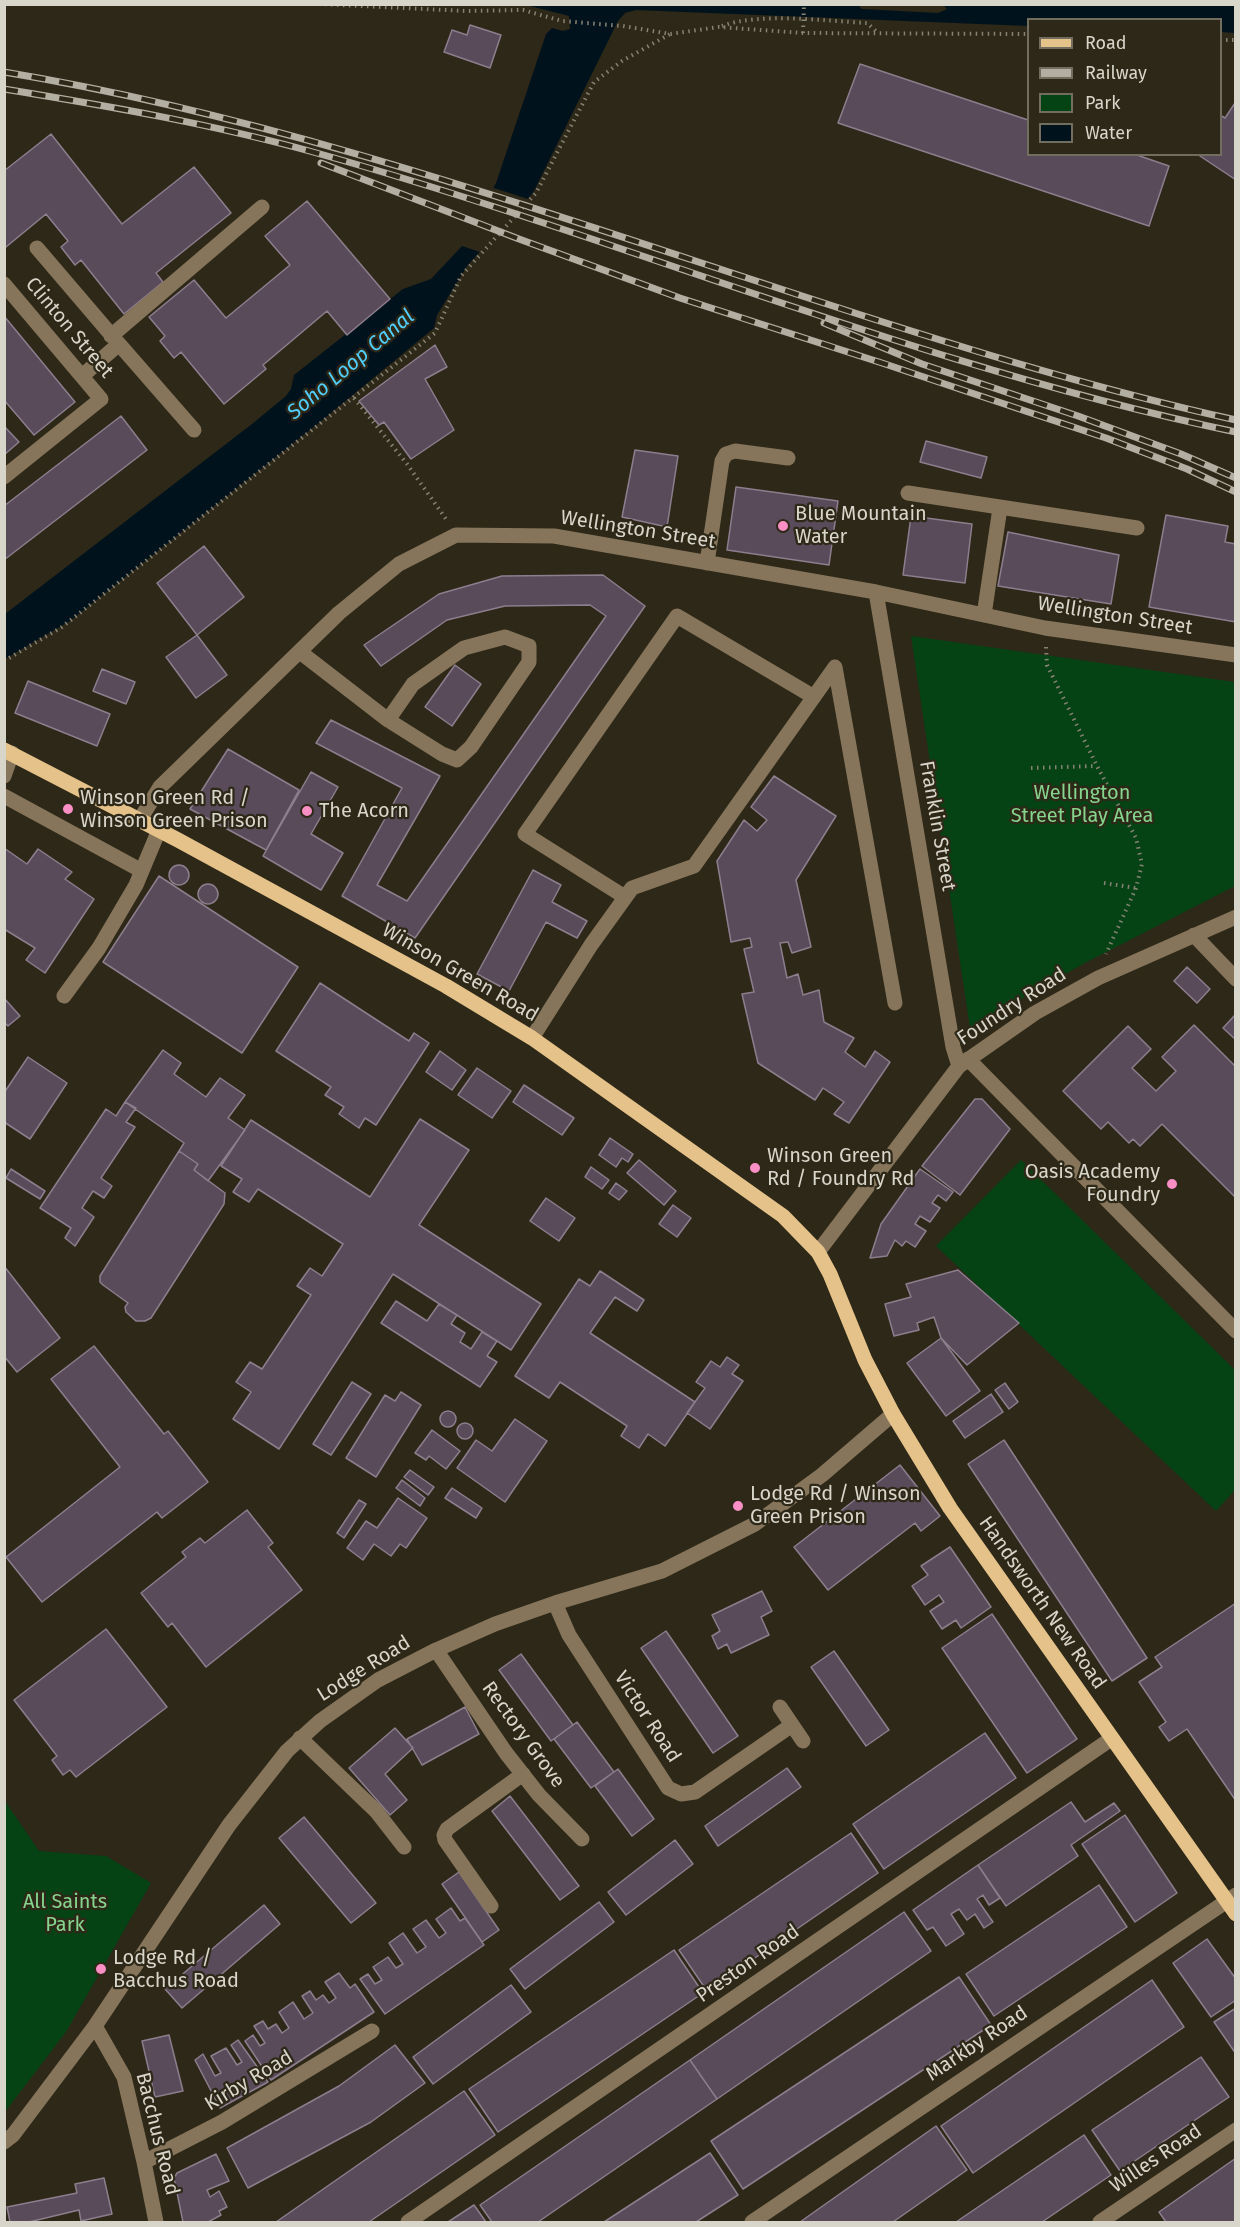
<!DOCTYPE html>
<html>
<head>
<meta charset="utf-8">
<style>
	body { margin:0 }
	#map { position:relative; width:1240px; height:2227px; overflow:hidden; background:#2d2817; font-family:"Fira Sans",sans-serif }
	canvas { display:block }
	.frame { position:absolute; inset:0; border:6px solid #d8d5ca; pointer-events:none }
	.legend { position:absolute; left:1027px; top:18px; width:195px; height:138px; box-sizing:border-box; background:#2d2817; border:2px solid #716d5f; margin:0; padding:8px 10px; list-style:none; font-size:18px; color:#d8d5ca }
	.legend li { display:flex; align-items:center; gap:12px; height:30px }
	.legend b { width:30px; border:2px solid #716d5f }
</style>
</head>
<body>
<div id="map">
<canvas width="1240" height="2227"></canvas>
<div class="frame"></div>
<ul class="legend">
<li><b style="height:8px;background:#e5c28a"></b>Road</li>
<li><b style="height:8px;background:#b2aea2"></b>Railway</li>
<li><b style="height:16px;background:#064314"></b>Park</li>
<li><b style="height:16px;background:#00131d"></b>Water</li>
</ul>
</div>
<script>
const c = document.querySelector('canvas').getContext('2d');
c.lineJoin = 'round';
function paint(path, color) {
  c.fillStyle = color;
  c.fill(path, 'evenodd');
}
function strokePath(path, color, width, dash) {
  c.strokeStyle = color;
  c.lineWidth = width;
  c.lineCap = dash ? 'butt' : 'round';
  c.setLineDash(dash || []);
  c.stroke(path);
}
function drawText(font, color, halo, rows, align = 'center') {
  c.font = font + ' "Fira Sans",sans-serif';
  c.lineWidth = 4.5;
  c.setLineDash([]);
  c.textBaseline = 'middle';
  c.strokeStyle = halo;
  c.fillStyle = color;
  for (const [text, x, y, turn = 0] of rows) {
    c.save();
    c.translate(x, y);
    c.rotate((+turn || 0) * Math.PI / 180);
    c.textAlign = isNaN(turn) ? turn : align;
    if (halo) c.strokeText(text, 0, 0);
    c.fillText(text, 0, 0);
    c.restore();
  }
}
paint(new Path2D(`
	M 911,636 L 1235,682 L 1235,886 L 1085,963 L 970,1028 Z
	M 1021,1160 L 1235,1370 L 1235,1490 L 1216,1511 L 936,1246 Z
	M 5,1801 L 39,1851 L 106,1856 L 151,1883 L 66,2032 L 5,2112 Z`), '#064314');
paint(new Path2D(`
	M 857,4 L 862,9 L 938,13 L 947,9 L 944,6 L 922,5 L 1235,5 L 1235,33 L 1221,32 L 1220,20 L 1028,20 L 1028,26 L 636,10 L 625,13 L 618,21 L 533,193 L 467,266 L 437,315 L 434,328 L 320,422 L 70,621 L 5,659 L 5,614 L 252,424 L 286,396 L 291,389 L 294,375 L 403,289 L 431,279 L 463,245 L 496,183 L 546,34 L 552,28 L 563,31 L 570,29 L 569,16 L 526,5 L 510,5 Z`), '#00131d');
paint(new Path2D(`
	M 491,187 L 531,200 L 483,253 L 459,245 Z`), '#2d2817');
const building = new Path2D(`
	M 470,25 L 501,35 L 490,68 L 444,52 L 452,30 L 467,35 Z
	M 860,64 L 1028,120 L 1028,154 L 1134,154 L 1169,166 L 1149,226 L 838,123 Z
	M 1235,103 L 1236,104 L 1236,180 L 1197,154 L 1220,154 L 1220,115 L 1225,118 Z
	M 51,134 L 122,224 L 194,167 L 231,213 L 156,273 L 163,282 L 124,314 L 81,260 L 75,265 L 61,247 L 68,241 L 46,214 L 6,247 L 4,245 L 4,171 Z
	M 307,201 L 390,299 L 347,335 L 327,311 L 263,365 L 266,369 L 224,404 L 181,352 L 174,358 L 160,341 L 165,336 L 149,317 L 194,280 L 226,318 L 290,265 L 265,236 Z
	M 4,316 L 75,402 L 34,435 L 4,400 Z
	M 435,345 L 447,367 L 425,379 L 454,430 L 411,459 L 384,422 L 379,425 L 359,401 Z
	M 121,416 L 147,450 L 4,560 L 4,506 Z
	M 4,426 L 19,442 L 4,455 Z
	M 926,441 L 987,457 L 981,478 L 920,462 Z
	M 635,450 L 678,456 L 667,527 L 622,517 Z
	M 736,487 L 838,501 L 829,565 L 727,550 Z
	M 1166,515 L 1228,526 L 1225,542 L 1236,544 L 1236,622 L 1149,607 Z
	M 911,516 L 972,524 L 965,583 L 903,575 Z
	M 1008,532 L 1119,555 L 1111,604 L 998,586 Z
	M 204,546 L 244,597 L 197,635 L 157,583 Z
	M 603,575 L 645,606 L 415,938 L 342,896 L 402,788 L 316,743 L 331,720 L 440,776 L 377,885 L 407,901 L 606,616 L 590,605 L 505,606 L 447,620 L 381,666 L 364,645 L 439,594 L 502,576 Z
	M 197,635 L 227,675 L 196,698 L 166,657 Z
	M 455,665 L 481,684 L 452,726 L 425,707 Z
	M 102,669 L 135,682 L 126,704 L 93,691 Z
	M 28,681 L 110,714 L 97,746 L 15,713 Z
	M 228,749 L 299,790 L 266,850 L 190,809 Z
	M 311,772 L 338,787 L 311,834 L 343,853 L 321,890 L 263,856 Z
	M 774,776 L 836,816 L 796,880 L 811,947 L 792,953 L 788,942 L 780,943 L 787,978 L 798,974 L 803,995 L 819,990 L 824,1022 L 854,1038 L 845,1052 L 865,1067 L 875,1051 L 890,1062 L 849,1123 L 834,1114 L 844,1102 L 823,1088 L 815,1100 L 758,1063 L 742,994 L 754,992 L 744,949 L 752,947 L 750,938 L 731,942 L 717,861 L 744,820 L 757,831 L 767,820 L 751,807 Z
	M 4,848 L 27,864 L 38,849 L 72,872 L 65,879 L 94,899 L 45,973 L 26,960 L 35,948 L 4,929 Z
	M169 875a10 10 0 1 1 20 0a10 10 0 1 1-20 0Z
	M 533,870 L 561,885 L 552,902 L 587,921 L 577,938 L 546,922 L 509,991 L 477,974 Z
	M 159,876 L 298,967 L 242,1053 L 103,962 Z
	M198 894a10 10 0 1 1 20 0a10 10 0 1 1-20 0Z
	M 1187,967 L 1210,989 L 1197,1003 L 1174,981 Z
	M 320,983 L 409,1041 L 414,1033 L 429,1043 L 376,1125 L 365,1118 L 359,1128 L 339,1114 L 344,1107 L 325,1095 L 331,1087 L 276,1051 Z
	M 4,998 L 20,1016 L 8,1026 L 4,1022 Z
	M 1235,1015 L 1236,1015 L 1236,1040 L 1223,1028 Z
	M 1194,1025 L 1236,1067 L 1236,1198 L 1162,1124 L 1140,1146 L 1133,1139 L 1129,1143 L 1108,1122 L 1101,1129 L 1063,1091 L 1128,1026 L 1151,1049 L 1132,1068 L 1156,1091 L 1176,1071 L 1162,1057 Z
	M 163,1050 L 181,1063 L 174,1074 L 206,1097 L 220,1078 L 245,1095 L 228,1118 L 245,1130 L 208,1181 L 194,1170 L 198,1164 L 179,1151 L 184,1143 L 125,1102 Z
	M 440,1051 L 466,1070 L 452,1090 L 426,1072 Z
	M 28,1057 L 67,1083 L 30,1139 L 4,1122 L 4,1093 Z
	M 477,1068 L 511,1091 L 492,1118 L 458,1095 Z
	M 524,1085 L 574,1118 L 562,1135 L 513,1102 Z
	M 975,1099 L 982,1099 L 1010,1129 L 960,1195 L 922,1166 Z
	M 125,1102 L 136,1108 L 126,1122 L 135,1127 L 101,1178 L 112,1186 L 104,1198 L 93,1191 L 82,1208 L 94,1217 L 75,1246 L 65,1238 L 71,1228 L 40,1208 L 106,1109 L 116,1116 Z
	M 420,1119 L 469,1150 L 419,1225 L 541,1304 L 511,1350 L 393,1274 L 279,1449 L 233,1419 L 251,1392 L 236,1382 L 250,1362 L 262,1369 L 311,1295 L 297,1286 L 310,1268 L 322,1276 L 343,1244 L 258,1189 L 249,1202 L 233,1192 L 242,1179 L 221,1166 L 251,1120 L 370,1197 Z
	M 610,1138 L 633,1154 L 628,1162 L 622,1158 L 616,1167 L 599,1155 Z
	M 179,1151 L 198,1164 L 194,1170 L 225,1193 L 224,1204 L 151,1318 L 145,1321 L 136,1321 L 126,1312 L 125,1307 L 128,1303 L 103,1285 L 100,1282 L 100,1276 Z
	M 639,1160 L 676,1191 L 664,1205 L 627,1173 Z
	M 591,1167 L 609,1180 L 602,1189 L 585,1177 Z
	M 11,1169 L 45,1191 L 40,1199 L 6,1178 Z
	M 920,1169 L 953,1192 L 946,1201 L 938,1195 L 932,1203 L 940,1208 L 930,1222 L 920,1216 L 915,1224 L 926,1231 L 915,1247 L 906,1241 L 902,1246 L 895,1240 L 887,1256 L 870,1258 L 881,1224 Z
	M 616,1183 L 627,1191 L 619,1200 L 609,1193 Z
	M 546,1198 L 575,1218 L 559,1241 L 530,1221 Z
	M 673,1205 L 691,1218 L 677,1237 L 659,1224 Z
	M 4,1266 L 60,1338 L 17,1372 L 4,1356 Z
	M 958,1270 L 1019,1323 L 967,1365 L 941,1338 L 934,1317 L 917,1323 L 919,1330 L 894,1336 L 885,1304 L 911,1297 L 906,1284 Z
	M 600,1271 L 644,1300 L 637,1311 L 615,1297 L 590,1333 L 695,1402 L 665,1446 L 648,1434 L 639,1448 L 621,1436 L 627,1426 L 560,1382 L 549,1398 L 515,1376 L 579,1279 L 590,1286 Z
	M 396,1301 L 427,1321 L 439,1304 L 457,1315 L 451,1324 L 465,1333 L 460,1342 L 471,1349 L 482,1332 L 497,1341 L 487,1356 L 497,1362 L 480,1387 L 381,1323 Z
	M 941,1338 L 980,1391 L 946,1416 L 907,1363 Z
	M 94,1346 L 164,1434 L 168,1431 L 208,1482 L 162,1518 L 157,1512 L 42,1602 L 6,1557 L 120,1467 L 51,1379 Z
	M 727,1357 L 739,1365 L 732,1374 L 743,1381 L 710,1429 L 687,1413 L 705,1388 L 696,1382 L 711,1361 L 720,1367 Z
	M 352,1382 L 371,1394 L 331,1455 L 313,1444 Z
	M 1005,1383 L 1018,1402 L 1009,1409 L 995,1390 Z
	M 401,1392 L 421,1405 L 376,1477 L 346,1458 L 385,1395 L 395,1401 Z
	M 991,1394 L 1003,1412 L 965,1438 L 953,1421 Z
	M440 1419a8 8 0 1 1 16 0a8 8 0 1 1-16 0Z
	M 515,1419 L 547,1441 L 505,1502 L 457,1468 L 476,1440 L 492,1451 Z
	M457 1431a8 8 0 1 1 16 0a8 8 0 1 1-16 0Z
	M 432,1430 L 460,1451 L 446,1469 L 429,1456 L 426,1460 L 415,1453 Z
	M 1004,1440 L 1147,1658 L 1112,1681 L 968,1464 Z
	M 900,1465 L 940,1516 L 921,1531 L 915,1523 L 828,1590 L 794,1547 Z
	M 410,1470 L 434,1487 L 428,1495 L 404,1477 Z
	M 402,1480 L 425,1498 L 420,1506 L 396,1488 Z
	M 452,1488 L 482,1508 L 476,1518 L 445,1498 Z
	M 398,1498 L 427,1518 L 406,1548 L 400,1544 L 391,1556 L 374,1544 L 363,1560 L 347,1548 L 366,1521 L 377,1528 Z
	M 359,1500 L 366,1504 L 344,1538 L 337,1533 Z
	M 247,1510 L 273,1543 L 268,1547 L 302,1590 L 206,1667 L 172,1623 L 168,1627 L 141,1593 L 186,1557 L 182,1552 L 200,1538 L 205,1543 Z
	M 950,1547 L 991,1607 L 961,1628 L 956,1620 L 942,1629 L 930,1611 L 944,1602 L 939,1595 L 925,1605 L 912,1586 L 928,1575 L 921,1566 Z
	M 762,1591 L 772,1611 L 761,1617 L 769,1635 L 731,1653 L 727,1644 L 718,1649 L 712,1636 L 720,1631 L 712,1615 Z
	M 1236,1603 L 1236,1801 L 1187,1729 L 1169,1741 L 1159,1727 L 1166,1722 L 1139,1682 L 1162,1667 L 1155,1657 Z
	M 992,1614 L 1077,1739 L 1027,1773 L 942,1648 Z
	M 106,1629 L 167,1707 L 76,1777 L 70,1770 L 63,1775 L 52,1760 L 57,1756 L 14,1700 Z
	M 666,1631 L 738,1736 L 713,1753 L 641,1648 Z
	M 834,1651 L 889,1730 L 866,1746 L 811,1667 Z
	M 521,1654 L 573,1725 L 551,1741 L 499,1670 Z
	M 465,1707 L 479,1734 L 422,1765 L 407,1739 Z
	M 577,1722 L 614,1772 L 591,1788 L 554,1739 Z
	M 395,1728 L 413,1748 L 385,1774 L 407,1800 L 390,1815 L 349,1768 Z
	M 985,1733 L 1016,1778 L 884,1869 L 853,1824 Z
	M 787,1768 L 801,1787 L 718,1846 L 705,1826 Z
	M 618,1769 L 654,1819 L 632,1836 L 595,1786 Z
	M 510,1796 L 579,1886 L 560,1900 L 492,1811 Z
	M 1071,1802 L 1085,1822 L 1114,1803 L 1120,1811 L 1071,1845 L 1078,1856 L 1006,1906 L 978,1865 Z
	M 1125,1815 L 1177,1893 L 1135,1922 L 1082,1844 Z
	M 304,1817 L 376,1903 L 351,1923 L 279,1838 Z
	M 851,1833 L 878,1873 L 707,1991 L 679,1950 Z
	M 675,1840 L 693,1864 L 626,1915 L 608,1892 Z
	M 978,1865 L 1000,1898 L 989,1905 L 983,1895 L 977,1899 L 993,1922 L 984,1928 L 975,1914 L 967,1920 L 959,1909 L 951,1914 L 964,1934 L 946,1946 L 933,1927 L 927,1930 L 913,1910 Z
	M 459,1872 L 499,1930 L 482,1942 L 442,1884 Z
	M 1099,1885 L 1127,1927 L 994,2016 L 966,1974 Z
	M 599,1902 L 614,1922 L 525,1989 L 510,1969 Z
	M 264,1905 L 280,1924 L 182,2008 L 165,1989 Z
	M 451,1908 L 460,1921 L 465,1918 L 484,1945 L 385,2014 L 360,1979 L 368,1974 L 375,1984 L 382,1980 L 373,1967 L 388,1957 L 396,1968 L 403,1964 L 389,1943 L 403,1933 L 417,1953 L 426,1947 L 413,1929 L 426,1920 L 439,1938 L 446,1933 L 436,1919 Z
	M 904,1912 L 931,1951 L 717,2099 L 690,2060 Z
	M 1207,1939 L 1236,1979 L 1236,2000 L 1211,2017 L 1173,1963 Z
	M 674,1950 L 703,1993 L 498,2132 L 469,2089 Z
	M 339,1973 L 350,1988 L 355,1984 L 374,2012 L 271,2080 L 245,2041 L 253,2035 L 260,2046 L 265,2043 L 254,2026 L 263,2021 L 268,2029 L 276,2024 L 282,2033 L 289,2028 L 279,2012 L 293,2002 L 304,2019 L 313,2013 L 302,1996 L 310,1991 L 316,2000 L 323,1995 L 329,2003 L 336,1998 L 325,1982 Z
	M 959,1977 L 991,2025 L 743,2189 L 711,2141 Z
	M 1152,1980 L 1184,2027 L 973,2173 L 941,2126 Z
	M 511,1985 L 531,2012 L 433,2084 L 413,2057 Z
	M 1236,2008 L 1236,2054 L 1214,2022 Z
	M 169,2035 L 183,2091 L 155,2097 L 142,2041 Z
	M 238,2040 L 268,2082 L 220,2108 L 195,2060 L 203,2054 L 215,2076 L 221,2073 L 211,2056 L 226,2048 L 237,2065 L 242,2062 L 231,2045 Z
	M 395,2045 L 425,2083 L 371,2122 L 248,2188 L 227,2148 L 339,2086 Z
	M 1201,2057 L 1229,2097 L 1120,2171 L 1092,2130 Z
	M 690,2060 L 717,2099 L 538,2222 L 492,2222 L 480,2205 Z
	M 464,2091 L 495,2135 L 369,2222 L 276,2222 Z
	M 936,2126 L 967,2170 L 893,2222 L 800,2222 Z
	M 1084,2135 L 1111,2175 L 1042,2222 L 956,2222 Z
	M 710,2153 L 738,2195 L 696,2222 L 604,2222 Z
	M 216,2154 L 229,2181 L 207,2190 L 210,2197 L 219,2191 L 227,2207 L 219,2211 L 221,2215 L 208,2222 L 183,2222 L 174,2178 L 177,2173 Z
	M 1236,2158 L 1236,2222 L 1166,2222 L 1159,2212 Z
	M 104,2178 L 112,2214 L 81,2221 L 79,2210 L 29,2222 L 10,2222 L 7,2207 L 77,2193 L 75,2184 Z
	M 474,2205 L 486,2222 L 448,2222 Z`);
paint(building, '#594b5a');
strokePath(building, '#8d7e8e', 1.5);
strokePath(new Path2D(`
	M 319,4 L 466,11 L 523,10 L 562,21 L 623,26 L 670,34 L 719,27 L 803,33 L 1028,34
	M 722,26 C 760,12 825,21 867,23 L 878,33
	M 803,33 L 804,4
	M 1220,40 L 1236,40
	M 354,398 L 407,464 L 446,519
	M 1046,647 L 1047,665 L 1097,766 L 1136,838 L 1142,864 L 1136,888 L 1106,954
	M 4,661 L 62,627 L 435,333 L 461,276 L 536,193 L 594,82 L 622,61 L 670,34
	M 1031,768 L 1096,766
	M 1104,883 L 1136,888`), '#868274', 4, [1.5, 4.5]);
strokePath(new Path2D(`
	M 37,248 L 119,344 L 82,376
	M 4,284 L 101,399 L 4,477
	M 111,336 L 262,207
	M 119,344 L 194,430
	M 908,493 L 1137,528
	M 707,563 L 722,461 L 726,454 L 735,451 L 788,458
	M 876,592 L 953,1047 L 959,1066
	M 984,615 L 1000,508
	M 300,652 L 388,720 L 413,684 L 464,648 L 505,637 L 529,646 L 529,662 L 471,747 L 457,760 L 442,754 L 388,720
	M 4,776 L 12,753
	M 4,796 L 142,871
	M 139,821 L 160,787 L 339,613 L 399,564 L 456,535 L 554,536 L 876,592 L 1045,628 L 1236,655
	M 625,897 L 525,834 L 677,616 L 814,697
	M 1194,935 L 1236,979
	M 64,996 L 99,948 L 136,885 L 159,830
	M 532,1038 L 591,945 L 632,888 L 694,866 L 835,667 L 895,1003
	M 968,1059 L 1236,1331
	M 818,1252 L 959,1066 L 1035,1013 L 1098,978 L 1236,917
	M 555,1603 L 569,1635 L 668,1788 L 681,1794 L 695,1792 L 792,1725
	M 436,1650 L 506,1753 L 539,1795 L 582,1839
	M 780,1707 L 803,1741
	M 300,1738 L 376,1811 L 404,1847
	M 491,1906 L 445,1840 L 444,1835 L 447,1829 L 523,1774
	M 95,2026 L 124,2077 L 144,2162 L 156,2222
	M 4,2142 L 13,2135 L 95,2026 L 229,1825 L 287,1751 L 320,1721 L 378,1680 L 436,1650 L 495,1624 L 555,1603 L 662,1571 L 755,1524 L 822,1475 L 893,1414
	M 144,2162 L 222,2122 L 372,2031
	M 408,2222 L 1111,1739
	M 752,2222 L 1236,1895
	M 1100,2222 L 1236,2130`), '#86755b', 15);
strokePath(new Path2D(`
	M 4,750 L 178,840 L 446,986 L 532,1038 L 783,1216 L 818,1252 L 830,1274 L 865,1360 L 893,1414 L 950,1508 L 1236,1914`), '#e5c28a', 15);
const rail = new Path2D(`
	M 4,72 C 289,119 560,218 833,306 C 966,349 1099,390 1236,420
	M 4,89 C 108,106 212,124 313,152 C 623,238 920,367 1236,432
	M 321,163 L 519,239 L 680,298 L 882,363 L 1106,438 L 1187,469 L 1236,492
	M 824,323 L 922,364 L 1078,416 L 1181,454 L 1236,478`);
strokePath(rail, '#b2aea2', 7);
strokePath(rail, '#2d2817', 4.5, [14]);
for (const [x, y, r, color] of [
	[783,526,6,"#fa8fc6"],
	[68,809,6,"#fa8fc6"],
	[307,811,6,"#fa8fc6"],
	[755,1168,6,"#fa8fc6"],
	[1172,1184,6,"#fa8fc6"],
	[738,1506,6,"#fa8fc6"],
	[101,1969,6,"#fa8fc6"]
]) {
  const dot = new Path2D();
  dot.arc(x, y, r, 0, 2 * Math.PI);
  c.fillStyle = color;
  c.fill(dot);
  strokePath(dot, '#2d2817', 2);
}
drawText('20px', '#d8d5ca', '#2d2817', [
	["Clinton Street",69,328,50],
	["Wellington Street",638,530,9],
	["Wellington Street",1115,616,9],
	["Franklin Street",937,826,80],
	["Winson Green Road",460,973,30],
	["Foundry Road",1012,1007,-33],
	["Handsworth New Road",1042,1603,55],
	["Lodge Road",364,1669,-32],
	["Victor Road",647,1717,57],
	["Rectory Grove",523,1735,54],
	["Preston Road",748,1964,-35],
	["Markby Road",977,2044,-34],
	["Kirby Road",249,2081,-31],
	["Bacchus Road",157,2134,76],
	["Willes Road",1156,2159,-34]
]);
drawText('20px', '#d8d5ca', '#2d2817', [
	["Blue Mountain",795,514],
	["Water",795,537],
	["Winson Green Rd /",80,798],
	["Winson Green Prison",80,821],
	["The Acorn",319,811],
	["Winson Green",767,1156],
	["Rd / Foundry Rd",767,1179],
	["Oasis Academy",1160,1172,"right"],
	["Foundry",1160,1195,"right"],
	["Lodge Rd / Winson",750,1494],
	["Green Prison",750,1517],
	["Lodge Rd /",113,1958],
	["Bacchus Road",113,1981]
], 'left');
drawText('20px', '#86d58e', '#2d2817', [
	["Wellington",1082,793],
	["Street Play Area",1082,816],
	["All Saints",65,1902],
	["Park",65,1925]
]);
drawText('italic 21px', '#50cefc', '#2d2817', [
	["Soho Loop Canal",351,365,-40]
]);
</script>
</body>
</html>
